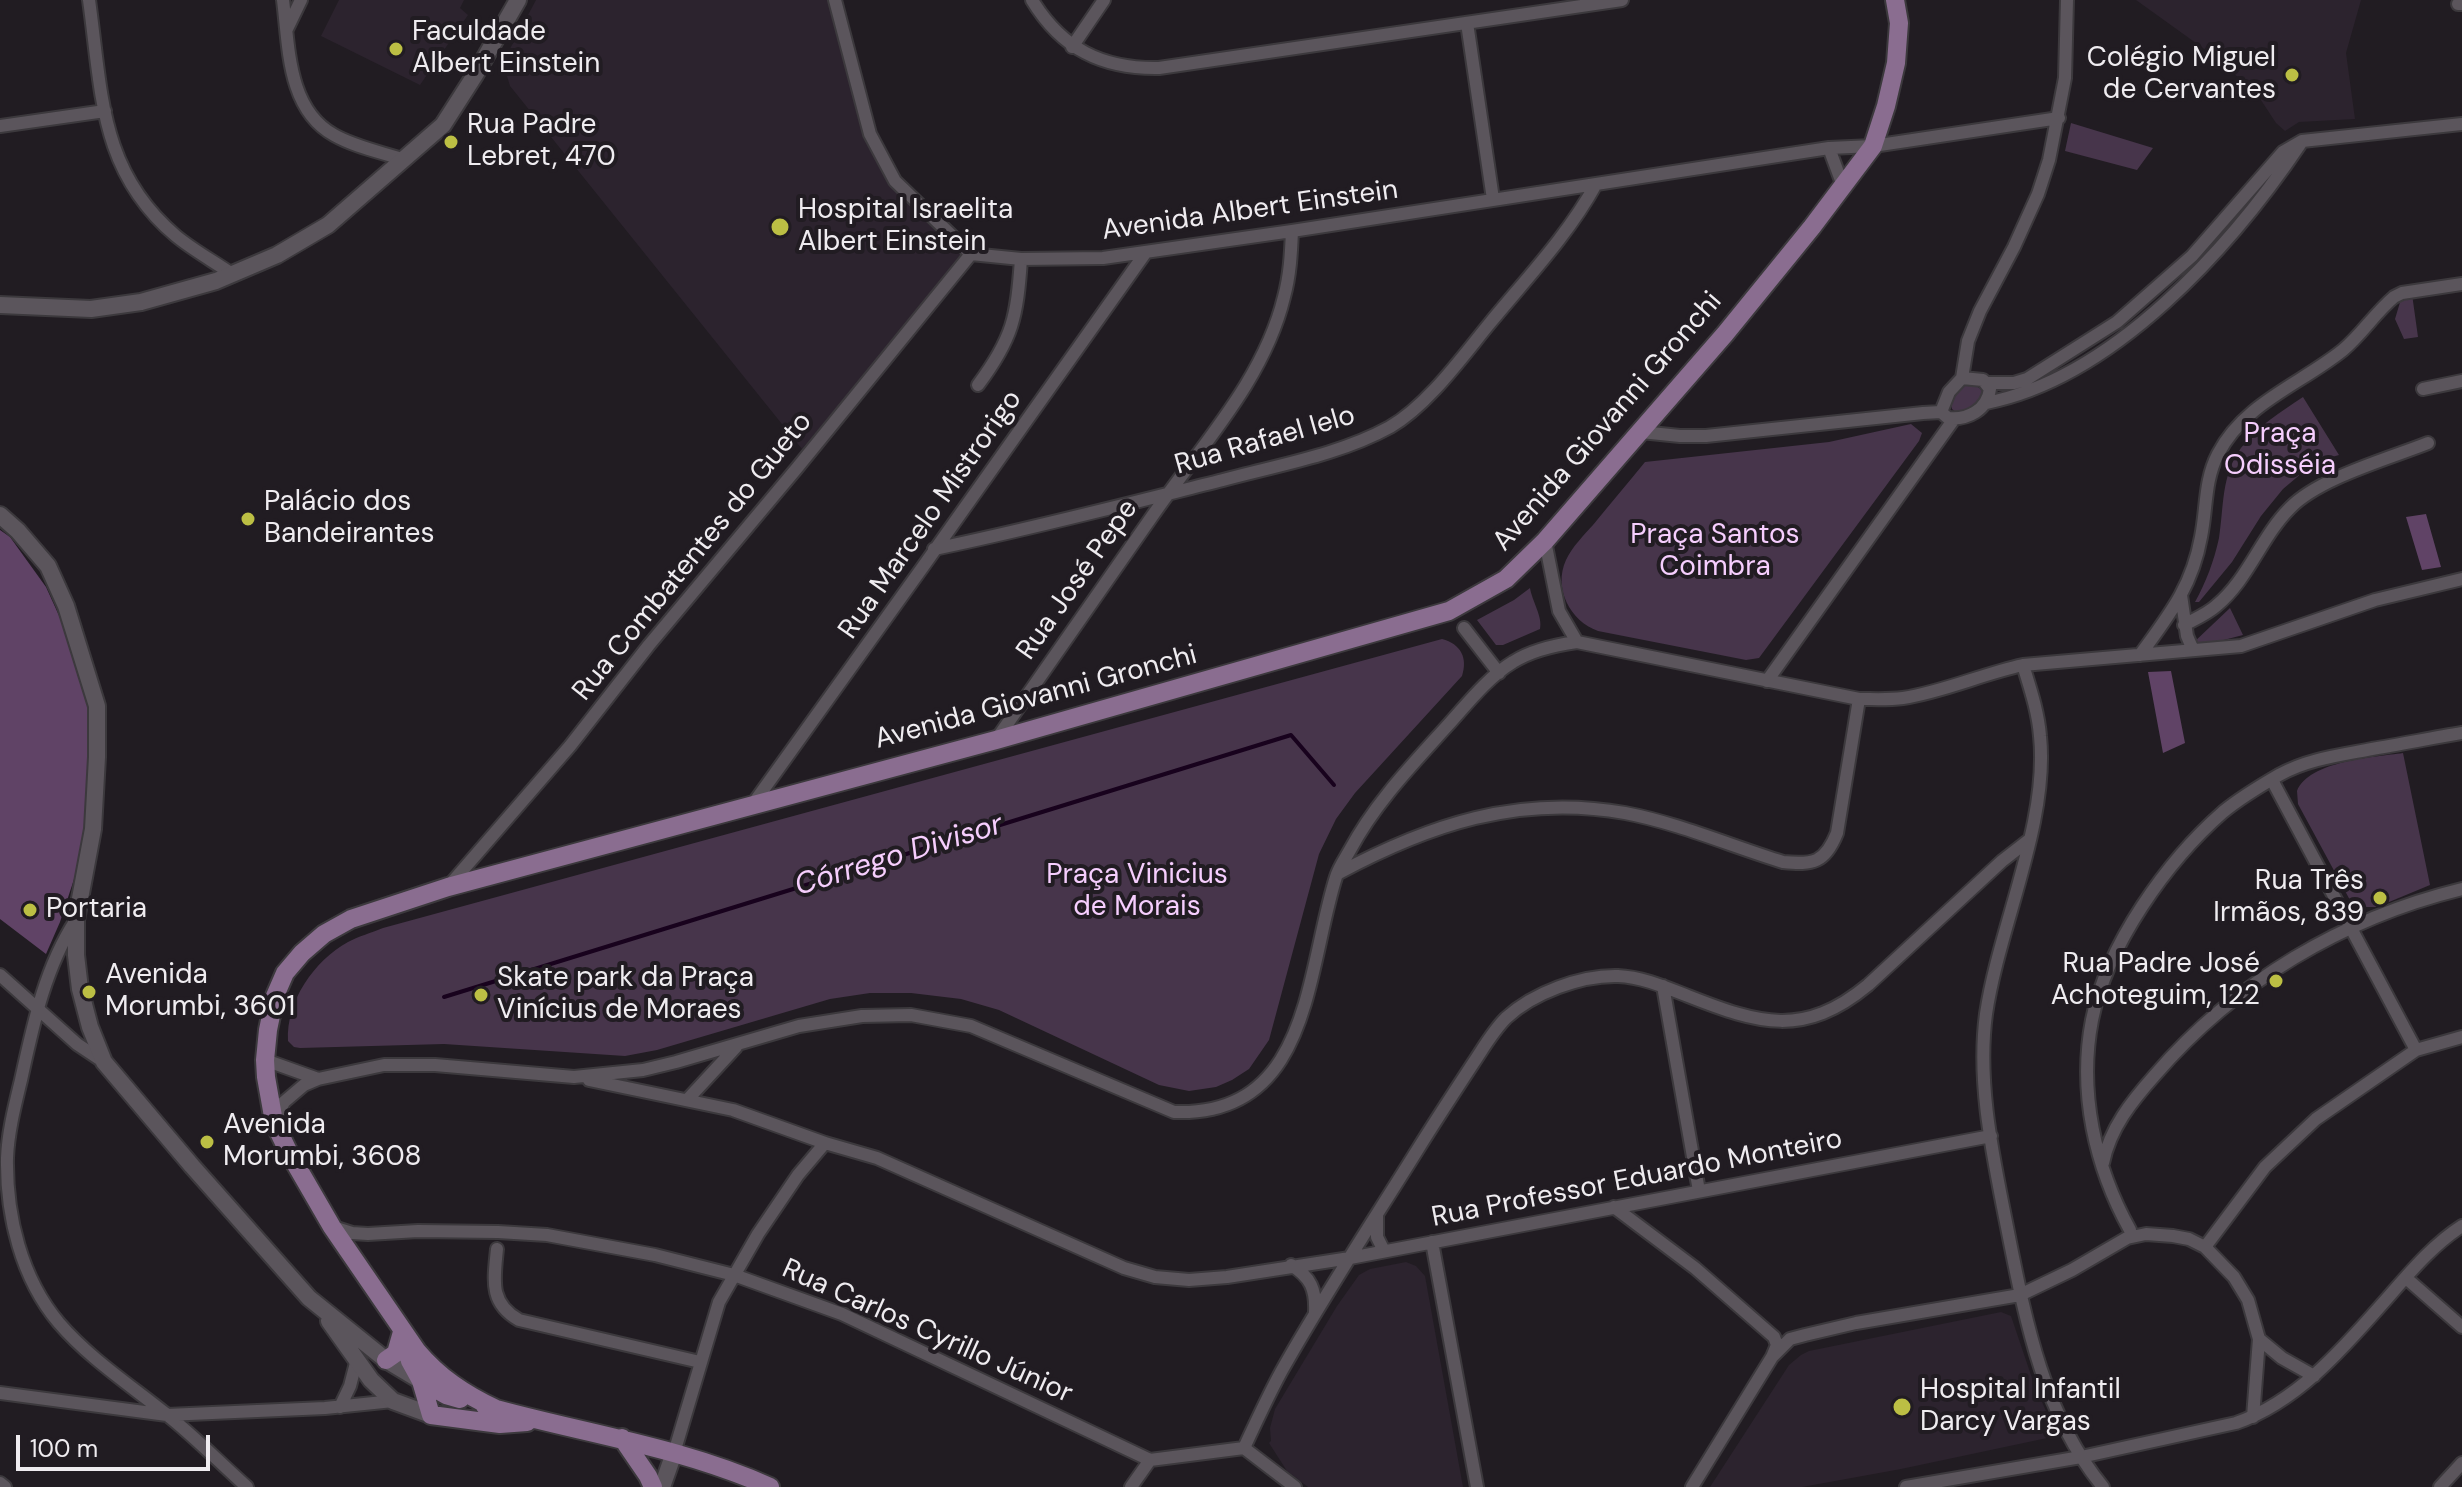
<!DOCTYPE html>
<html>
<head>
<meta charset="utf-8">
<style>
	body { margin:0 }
	#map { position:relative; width:2462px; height:1487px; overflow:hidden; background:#211c22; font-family:"DM Sans",sans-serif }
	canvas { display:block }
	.scale { position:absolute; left:16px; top:1435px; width:194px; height:36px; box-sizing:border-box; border:4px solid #efecf0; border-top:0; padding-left:10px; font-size:24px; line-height:28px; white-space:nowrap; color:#efecf0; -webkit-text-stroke:6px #211c22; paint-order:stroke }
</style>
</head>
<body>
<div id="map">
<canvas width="2462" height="1487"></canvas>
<div class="scale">100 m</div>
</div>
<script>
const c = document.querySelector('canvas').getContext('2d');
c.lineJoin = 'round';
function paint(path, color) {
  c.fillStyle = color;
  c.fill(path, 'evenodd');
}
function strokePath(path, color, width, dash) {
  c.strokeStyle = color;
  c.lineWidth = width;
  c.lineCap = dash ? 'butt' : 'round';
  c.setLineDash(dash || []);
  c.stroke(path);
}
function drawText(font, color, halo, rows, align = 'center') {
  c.font = font + ' "DM Sans",sans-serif';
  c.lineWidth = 8;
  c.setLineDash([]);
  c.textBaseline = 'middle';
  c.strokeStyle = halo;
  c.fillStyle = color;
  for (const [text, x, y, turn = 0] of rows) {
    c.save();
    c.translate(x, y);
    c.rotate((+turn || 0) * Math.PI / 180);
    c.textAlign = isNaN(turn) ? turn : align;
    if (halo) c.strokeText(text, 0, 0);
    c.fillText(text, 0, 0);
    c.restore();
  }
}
paint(new Path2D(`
	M 339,0 L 464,0 L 460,8 L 468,15 L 420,85 L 321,36 Z
	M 536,0 L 830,0 L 874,145 L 907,199 L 964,256 L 802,449 L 510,86 L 504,66 L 504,60 Z
	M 2136,0 L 2361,0 L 2346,53 L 2355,119 L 2299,122 L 2285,131 L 2276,123 L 2257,94 L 2214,56 Z
	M 1406,1262 L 1416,1266 L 1425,1276 L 1463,1487 L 1308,1487 L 1287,1471 L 1269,1443 L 1271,1441 L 1270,1428 L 1275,1409 L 1337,1306 L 1359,1275 L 1370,1269 Z
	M 2001,1312 L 2011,1316 L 2034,1384 L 2054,1429 L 2052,1437 L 1901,1469 L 1802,1487 L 1710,1487 L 1789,1365 L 1801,1355 L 1809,1351 Z`), '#2c232e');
paint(new Path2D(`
	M 2071,123 L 2153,148 L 2137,170 L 2065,151 Z
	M 2412,294 L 2418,337 L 2404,339 L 2395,319 L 2401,299 Z
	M 1963,384 L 1975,385 L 1982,390 C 1982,406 1970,409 1957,413 L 1952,409 L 1950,399 Z
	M 2303,397 L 2339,455 L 2315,462 L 2283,489 L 2261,516 L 2232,562 L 2199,602 L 2195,602 C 2206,582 2214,561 2219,538 C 2224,507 2221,475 2241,448 C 2257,426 2281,412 2303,397 Z
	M 1911,424 L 1922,433 L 1919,441 L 1759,658 L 1746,660 L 1598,631 C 1570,621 1553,588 1566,560 C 1572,547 1584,535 1593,525 C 1610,504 1628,483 1645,462 L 1829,442 Z
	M 1530,588 C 1532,601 1543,617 1540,629 L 1503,645 L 1496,645 L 1477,620 L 1514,600 Z
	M 2230,608 L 2243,635 L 2216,642 L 2192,644 Z
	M 1442,639 C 1461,644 1468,658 1462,676 L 1355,793 L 1336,819 L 1319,854 L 1269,1040 L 1249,1069 L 1232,1080 L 1216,1087 L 1189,1091 L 1159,1085 L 999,1010 L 961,999 L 911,993 L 870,993 L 830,999 L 657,1050 L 625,1056 L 444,1044 L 300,1048 L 294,1047 L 288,1041 C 286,1001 314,961 348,942 C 359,936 371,933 383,928 Z
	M 2403,753 L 2430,885 L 2377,907 L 2360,907 L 2351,902 L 2298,804 L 2297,791 C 2309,761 2374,757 2403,753 Z`), '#47354b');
paint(new Path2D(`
	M 2426,514 L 2441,567 L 2422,570 L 2406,517 Z
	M 0,530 L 10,537 L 46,587 L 81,664 L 95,735 L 89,808 L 77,870 L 60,922 L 46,954 L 0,919 Z
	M 2171,671 L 2185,743 L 2163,753 L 2148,672 Z`), '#604366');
strokePath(new Path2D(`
	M 444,997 L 1291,735 L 1334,785`), '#18021d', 4);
const street = new Path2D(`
	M 89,0 C 102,92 99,171 176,236 C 193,250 213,261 232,274
	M 283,0 C 289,46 287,109 334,135 C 355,147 381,152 405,160
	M 835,0 L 870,134 L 895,181 L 971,254 L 1021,259 L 1103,258 L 1292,231 L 1829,148 L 1873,146 L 2059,118
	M 1032,0 C 1062,49 1102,69 1159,68 L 1622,0
	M 2458,4 L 2462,4
	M 1467,23 L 1493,199
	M 287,29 L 301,0
	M 1072,47 L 1104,0
	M 0,126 L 105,111
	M 1829,148 L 1843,186
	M 1987,383 L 2014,383 L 2027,379 L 2117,322 L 2192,256 L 2283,152 L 2302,141 L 2462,124
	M 978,385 C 1013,338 1017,317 1021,259
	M 2423,389 L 2462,381
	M 1986,403 C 2114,378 2231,247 2301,143
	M 1941,412 L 1949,392 L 1962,378 L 1968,341 L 1980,311 L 2014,247 L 2038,194 L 2049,160 L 2065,78 L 2067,0
	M 1641,432 L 1680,436 L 1706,436 L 1923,413 L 1941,412 L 1948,418 C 1968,420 1987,410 1990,389 L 1983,380 L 1962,378
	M 1545,541 L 1559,611 L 1577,642
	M 934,549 C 1031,529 1127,504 1223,480 C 1278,465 1339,455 1390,427 C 1428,405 1462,357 1490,323 C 1527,278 1568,235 1596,184
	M 2181,595 L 2187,636 L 2193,650
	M 2184,625 C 2195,619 2207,614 2216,606 C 2248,580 2261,537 2290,508 C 2319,478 2388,459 2428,443
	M 1464,628 L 1499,673
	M 2140,655 C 2169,615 2192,587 2201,537 C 2207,508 2204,481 2218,454 C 2244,403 2301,384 2343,350 C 2362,334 2375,313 2394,297 L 2402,293 L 2462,284
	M 2023,665 C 2030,688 2038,711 2040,736 C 2049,823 1999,926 1986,1014 C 1977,1081 1992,1151 2005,1217 C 2024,1312 2040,1410 2103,1487
	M 1767,681 L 1954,419
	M 996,740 C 1048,665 1100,590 1153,515 C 1200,447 1264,380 1284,297 C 1290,275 1291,254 1292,231
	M 2272,780 L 2416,1050
	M 753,804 C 885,621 1016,436 1146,252
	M 1337,874 C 1428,825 1519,794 1625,813 C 1678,823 1731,846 1783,862 C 1813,865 1825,863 1837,833 L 1859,699
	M 448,887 L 570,746 L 649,645 L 797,468 L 971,254
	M 76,920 C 45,967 33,1025 21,1080 C 15,1105 8,1132 7,1158 C 6,1215 21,1278 59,1323 C 89,1358 130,1385 166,1414 C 194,1436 220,1463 247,1487
	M 0,975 L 77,1044 L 104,1062
	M 1663,986 L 1699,1191
	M 265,1060 L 318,1079
	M 589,1080 L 733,1110 L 825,1143 L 877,1158 L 1124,1268 L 1155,1277 L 1189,1280 L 1227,1277 L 1350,1258 L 1991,1136
	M 688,1099 L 736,1047
	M 274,1122 L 284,1102 L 304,1085 L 318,1079 L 384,1065 L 435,1065 L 574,1077 L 643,1070 L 676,1062 L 799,1026 L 862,1016 L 911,1015 L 971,1026 L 1174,1112 C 1311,1117 1306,971 1336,877 C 1339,867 1345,859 1350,850 C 1375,803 1412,765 1448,725 C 1467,704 1488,677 1513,662 C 1532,650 1555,645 1577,642 L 1859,699 C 1873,699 1888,700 1903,698 C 1943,692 1982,674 2023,665 L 2241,646 L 2375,600 L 2462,579
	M 2103,1163 C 2110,1128 2132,1101 2155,1075 C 2235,982 2343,918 2462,889
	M 1614,1207 L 1695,1268 L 1774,1337 L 1777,1345 L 1772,1357 L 1692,1487
	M 1377,1216 L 1377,1237 L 1384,1251
	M 333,1227 L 352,1233 L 368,1234 L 418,1231 L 498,1232 L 547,1235 L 655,1255 L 734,1275 L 842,1314 L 1150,1460 L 1244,1448 L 1295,1487
	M 2130,1230 C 2095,1167 2078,1092 2092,1020 C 2107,945 2167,861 2223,812 C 2240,798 2260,786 2279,775 C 2307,759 2341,755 2372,749 C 2402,744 2432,738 2462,733
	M 1432,1242 L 1477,1487
	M 2205,1247 L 2265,1167 L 2316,1119 L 2416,1050 L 2462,1037
	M 497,1249 C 494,1280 489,1303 519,1320 L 700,1362
	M 1291,1265 C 1311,1277 1316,1290 1315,1312
	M 2406,1278 L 2462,1327
	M 2259,1339 L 2282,1358 L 2314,1376
	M 1772,1357 L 1790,1339 L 1805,1335 L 1856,1323 L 2020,1295 L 2072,1270 L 2127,1238 L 2146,1234 L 2173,1236 L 2189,1239 L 2205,1247 L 2234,1277 L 2248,1300 L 2259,1339 L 2253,1417
	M 0,1393 L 167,1415 L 325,1408 L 393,1401
	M 340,1407 L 350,1386 L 357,1359
	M 1244,1448 C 1256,1422 1268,1396 1281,1372 C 1324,1295 1372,1223 1418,1149 C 1436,1120 1455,1091 1474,1062 C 1484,1047 1493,1031 1506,1018 C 1533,993 1581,975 1618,976 C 1642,977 1665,987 1688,996 C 1759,1024 1804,1038 1868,985 L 2002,861 L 2029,840
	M 674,1453 L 719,1302 L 758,1234 L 798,1175 L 825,1143
	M 0,1483 L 5,1487
	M 1131,1487 L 1150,1460
	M 1906,1487 L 2081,1457 L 2236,1423 C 2300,1401 2347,1344 2391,1294 C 2412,1270 2434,1244 2462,1226
	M 2440,1487 L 2462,1463`);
const secondary = new Path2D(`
	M 0,305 L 91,309 L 141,302 L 216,281 L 277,255 L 328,225 L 443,125 L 475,75 L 518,0
	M 0,515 L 18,531 L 48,566 L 66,606 L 97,706 L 97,757 L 93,829 L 76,920 L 76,955 L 80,989 L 90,1027 L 104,1062 L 192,1166 L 309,1298 L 386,1360 L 421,1381
	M 329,1321 L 371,1380 L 393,1401 L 431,1415
	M 662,1487 L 674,1453`);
const primary = new Path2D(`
	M 405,1342 L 410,1361 L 421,1381 L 431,1415 L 500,1424 L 527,1422
	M 386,1360 L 396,1353 L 402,1332
	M 421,1381 L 446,1395 L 460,1399
	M 485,1406 C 580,1433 679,1446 770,1487
	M 496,1409 C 464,1394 439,1377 417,1351 L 332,1227 L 288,1151 L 274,1122 L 266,1077 L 265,1060 L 268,1030 L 275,996 L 285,973 L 302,953 L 324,934 L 351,919 L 448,887 L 996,740 L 1449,611 L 1506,579 L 1545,541 L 1725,334 L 1812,227 L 1873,146 L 1886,106 L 1896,63 L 1899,23 L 1895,0
	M 622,1438 L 648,1476 L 653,1487`);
strokePath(street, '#3c393d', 16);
strokePath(secondary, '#3c393d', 20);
strokePath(primary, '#3c393d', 22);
strokePath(street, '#5b555c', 12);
strokePath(secondary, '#5b555c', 16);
strokePath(primary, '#8a6d90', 18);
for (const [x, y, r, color] of [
	[396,49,8,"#bcbf44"],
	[2292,75,8,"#bcbf44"],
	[451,142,8,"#bcbf44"],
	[780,227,10,"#bcbf44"],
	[248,519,8,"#bcbf44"],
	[2380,898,8,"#bcbf44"],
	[30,910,8,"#bcbf44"],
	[2276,981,8,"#bcbf44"],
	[89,992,8,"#bcbf44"],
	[481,995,8,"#bcbf44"],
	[207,1142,8,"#bcbf44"],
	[1902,1407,10,"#bcbf44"]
]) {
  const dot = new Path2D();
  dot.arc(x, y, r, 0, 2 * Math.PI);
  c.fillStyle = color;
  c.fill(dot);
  strokePath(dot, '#211c22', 3);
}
drawText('28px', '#efecf0', '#211c22', [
	["Faculdade",412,33],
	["Albert Einstein",412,65],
	["Colégio Miguel",2276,59,"right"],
	["de Cervantes",2276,91,"right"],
	["Rua Padre",467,126],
	["Lebret, 470",467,158],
	["Hospital Israelita",798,211],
	["Albert Einstein",798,243],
	["Palácio dos",264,503],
	["Bandeirantes",264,535],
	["Rua Três",2364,882,"right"],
	["Irmãos, 839",2364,914,"right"],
	["Portaria",46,910],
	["Rua Padre José",2260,965,"right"],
	["Achoteguim, 122",2260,997,"right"],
	["Avenida",105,976],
	["Morumbi, 3601",105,1008],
	["Skate park da Praça",497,979],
	["Vinícius de Moraes",497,1011],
	["Avenida",223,1126],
	["Morumbi, 3608",223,1158],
	["Hospital Infantil",1920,1391],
	["Darcy Vargas",1920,1423]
], 'left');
drawText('28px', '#efecf0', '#211c22', [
	["Avenida Albert Einstein",1250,211,-8],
	["Avenida Giovanni Gronchi",1608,422,-49],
	["Rua Rafael Ielo",1265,441,-16],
	["Rua Marcelo Mistrorigo",931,515,-55],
	["Rua Combatentes do Gueto",693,557,-51],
	["Rua José Pepe",1078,580,-55],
	["Avenida Giovanni Gronchi",1036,698,-15],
	["Rua Professor Eduardo Monteiro",1637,1179,-11],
	["Rua Carlos Cyrillo Júnior",927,1332,24]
]);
drawText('28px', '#f6cefe', '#211c22', [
	["Praça",2280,435],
	["Odisséia",2280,467],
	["Praça Santos",1715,536],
	["Coimbra",1715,568],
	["Praça Vinicius",1137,876],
	["de Morais",1137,908]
]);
drawText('italic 30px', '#f6cefd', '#211c22', [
	["Córrego Divisor",899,856,-17]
]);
</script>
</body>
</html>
